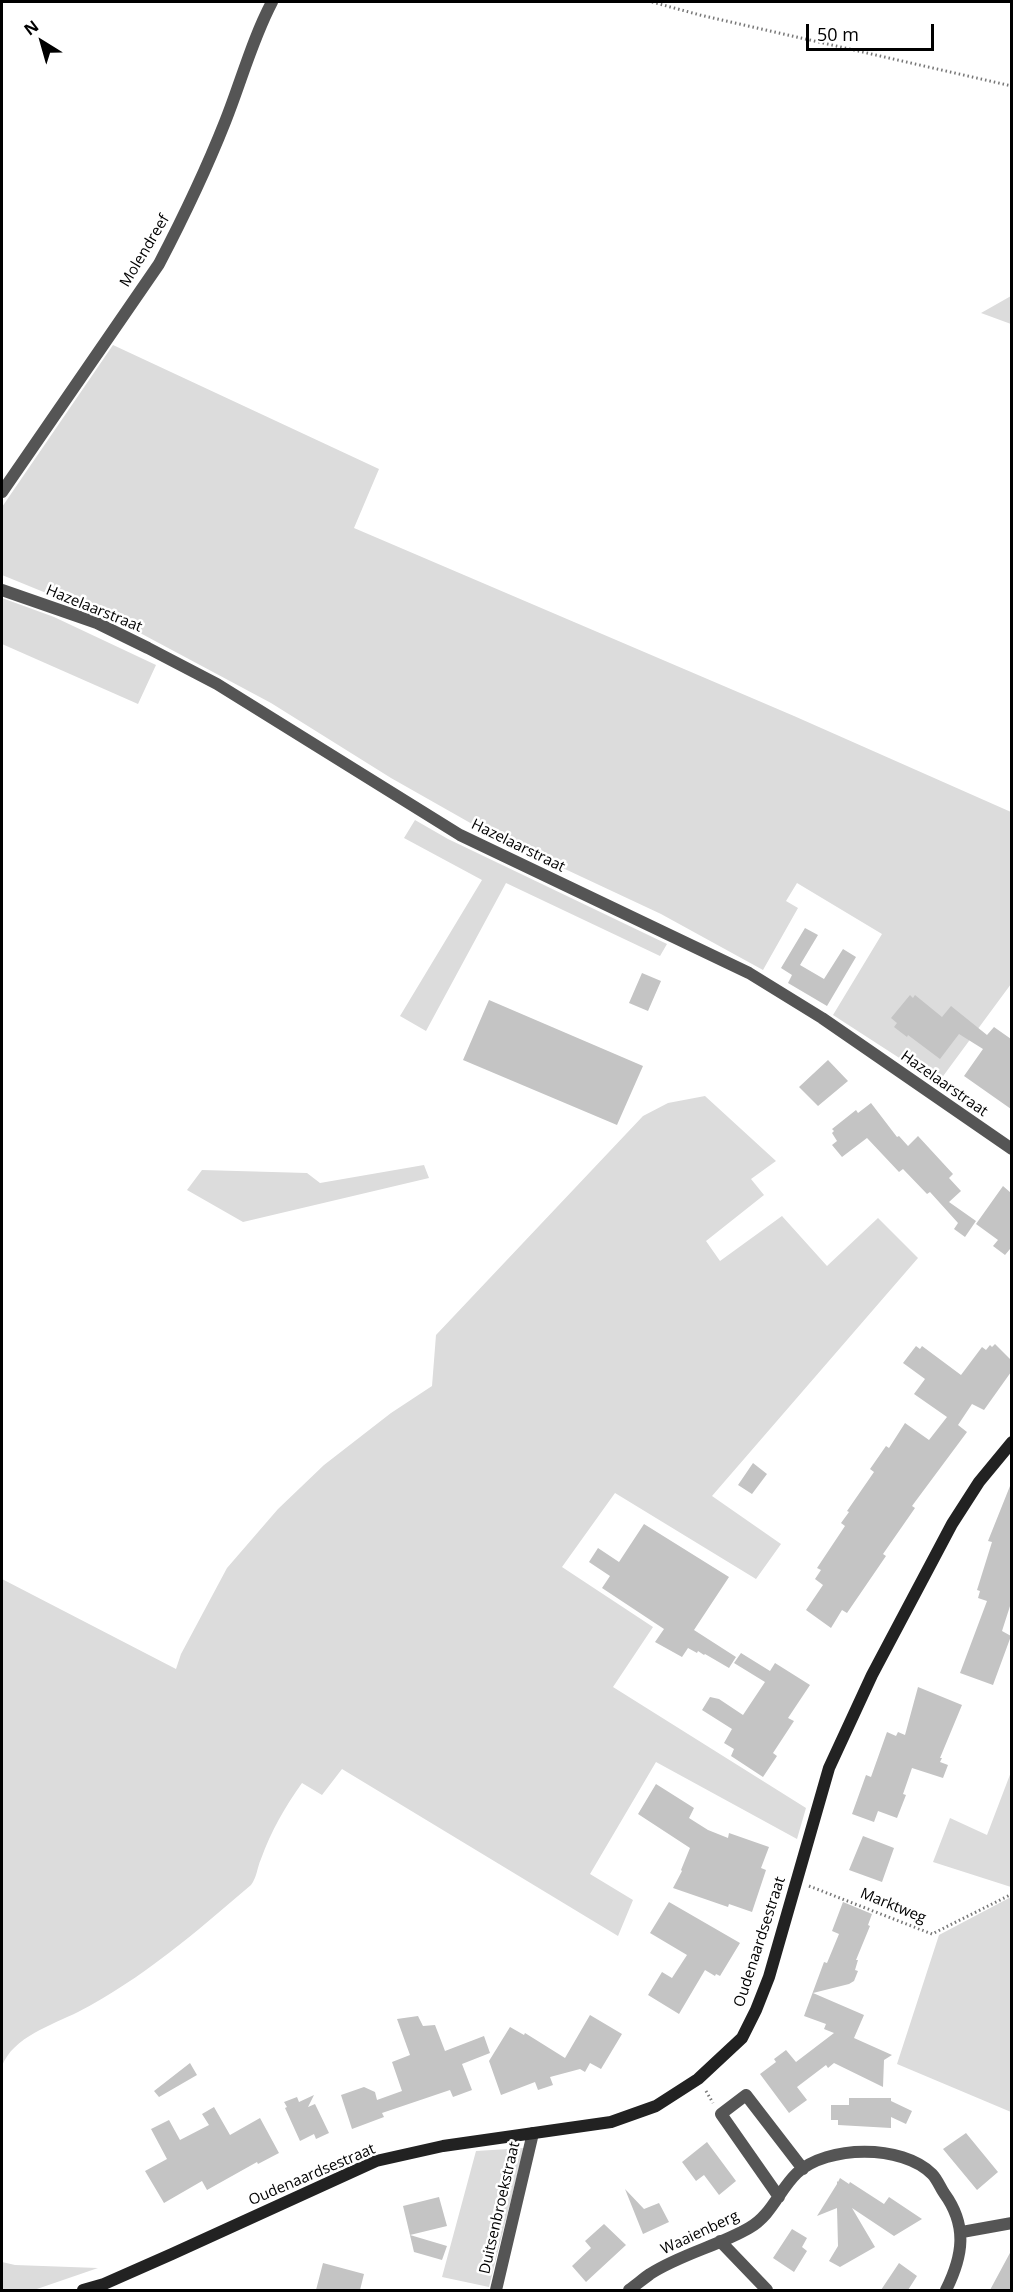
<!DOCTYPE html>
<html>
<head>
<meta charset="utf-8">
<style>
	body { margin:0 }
	#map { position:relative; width:1013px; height:2292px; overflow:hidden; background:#fff; font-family:"Open Sans",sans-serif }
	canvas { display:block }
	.frame { position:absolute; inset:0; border:3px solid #000; pointer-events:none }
	.north { position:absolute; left:12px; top:12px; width:60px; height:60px; -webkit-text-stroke:4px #fff; paint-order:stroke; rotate:323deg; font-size:16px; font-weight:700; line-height:24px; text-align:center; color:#000 }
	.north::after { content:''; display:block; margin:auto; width:21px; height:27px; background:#000; clip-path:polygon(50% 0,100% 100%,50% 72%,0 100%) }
	.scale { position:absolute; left:806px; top:24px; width:128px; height:27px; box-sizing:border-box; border:3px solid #000; border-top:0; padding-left:8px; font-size:18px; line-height:21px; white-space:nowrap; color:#000; -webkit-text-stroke:4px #fff; paint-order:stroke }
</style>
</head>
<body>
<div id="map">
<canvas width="1013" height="2292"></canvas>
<div class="frame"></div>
<div class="north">N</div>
<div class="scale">50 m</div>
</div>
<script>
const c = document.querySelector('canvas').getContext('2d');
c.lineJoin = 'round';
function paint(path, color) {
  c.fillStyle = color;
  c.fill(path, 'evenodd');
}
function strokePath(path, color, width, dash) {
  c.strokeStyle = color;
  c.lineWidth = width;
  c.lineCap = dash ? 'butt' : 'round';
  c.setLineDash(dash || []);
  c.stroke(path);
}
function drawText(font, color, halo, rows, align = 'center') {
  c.font = font + ' "Open Sans",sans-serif';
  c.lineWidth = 5;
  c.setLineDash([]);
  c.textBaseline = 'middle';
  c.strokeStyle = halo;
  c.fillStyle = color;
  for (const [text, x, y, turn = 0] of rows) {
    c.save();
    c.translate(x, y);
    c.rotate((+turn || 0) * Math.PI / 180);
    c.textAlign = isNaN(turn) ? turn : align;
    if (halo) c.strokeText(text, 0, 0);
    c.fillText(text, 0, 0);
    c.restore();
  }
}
paint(new Path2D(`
	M 1011,296 L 1011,324 L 981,313 Z
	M 113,345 L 379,469 L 354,528 L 794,716 L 1011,812 L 1011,984 L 938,1083 L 833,1015 L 882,934 L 797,883 L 786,901 L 798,908 L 763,970 L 661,914 L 488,833 L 391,778 L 271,703 L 127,626 L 2,575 L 2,507 Z
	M 2,598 L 54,617 L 156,665 L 138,704 L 2,644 Z
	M 415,820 L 448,839 L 667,944 L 660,956 L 506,883 L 426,1031 L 400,1016 L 482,880 L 404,838 Z
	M 705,1096 L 776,1161 L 751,1179 L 764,1195 L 706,1241 L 720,1261 L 782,1216 L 827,1266 L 878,1218 L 918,1258 L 712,1496 L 781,1544 L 756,1579 L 615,1493 L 562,1567 L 653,1627 L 613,1687 L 806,1808 L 797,1839 L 656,1762 L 590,1874 L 633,1900 L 618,1936 L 342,1769 L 322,1795 L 302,1783 C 285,1807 271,1831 261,1859 C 257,1868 257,1877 251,1885 C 196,1932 142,1979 78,2012 C 52,2025 13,2037 2,2066 L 2,1579 L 176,1669 L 181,1654 L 227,1568 L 278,1509 L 324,1465 L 391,1413 L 432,1386 L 436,1335 L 643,1116 L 668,1103 Z
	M 424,1165 L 429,1178 L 243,1222 L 187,1190 L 202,1170 L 307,1173 L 320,1183 Z
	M 1011,1772 L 1011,1887 L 933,1862 L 950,1818 L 987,1835 Z
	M 1011,1897 L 1011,2112 L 897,2064 L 939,1935 Z
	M 524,2148 L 489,2287 L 442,2277 L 476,2151 Z
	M 2,2262 L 15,2265 L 98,2268 L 34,2290 L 2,2290 Z`), '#dcdcdc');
paint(new Path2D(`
	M 805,928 L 818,935 L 800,965 L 824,979 L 843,949 L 856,957 L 827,1006 L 788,983 L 792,975 L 781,968 Z
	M 642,973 L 661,981 L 648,1011 L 629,1003 Z
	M 910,995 L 913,998 L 915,995 L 942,1017 L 951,1006 L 987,1035 L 994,1027 L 1011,1039 L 1011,1109 L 964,1076 L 983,1049 L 959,1034 L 940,1059 L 908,1035 L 907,1037 L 894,1027 L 897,1023 L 891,1018 Z
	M 489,1000 L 643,1066 L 617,1125 L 463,1060 Z
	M 828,1060 L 848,1081 L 818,1106 L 799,1087 Z
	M 871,1103 L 897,1137 L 899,1136 L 908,1146 L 918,1136 L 953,1174 L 949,1178 L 961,1191 L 949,1202 L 976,1221 L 965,1237 L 954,1229 L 958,1223 L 930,1192 L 927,1194 L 903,1169 L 899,1172 L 867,1138 L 842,1157 L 832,1145 L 837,1141 L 832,1133 L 834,1131 L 832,1129 L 856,1110 L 858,1113 Z
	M 1003,1186 L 1011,1193 L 1011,1250 L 1010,1249 L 1005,1255 L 993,1246 L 998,1240 L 976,1224 Z
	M 995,1344 L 1011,1360 L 1011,1372 L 984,1410 L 972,1404 L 958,1425 L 967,1432 L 912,1506 L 915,1508 L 883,1554 L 886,1556 L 847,1613 L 842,1610 L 831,1628 L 806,1610 L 823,1585 L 815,1579 L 821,1570 L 817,1568 L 845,1526 L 841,1523 L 849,1512 L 847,1511 L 874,1472 L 870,1469 L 886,1446 L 889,1448 L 905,1423 L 929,1440 L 947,1417 L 914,1394 L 925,1379 L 903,1363 L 916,1346 L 920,1349 L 922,1346 L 961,1375 L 982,1347 L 986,1350 L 990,1345 L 992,1347 Z
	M 753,1463 L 767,1474 L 752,1494 L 738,1485 Z
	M 1010,1486 L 1011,1486 L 1011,1603 L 1002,1631 L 1011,1636 L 993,1685 L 960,1673 L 987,1601 L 978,1598 L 980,1591 L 977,1590 L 992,1542 L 988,1541 Z
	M 644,1524 L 729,1577 L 694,1630 L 736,1657 L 729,1668 L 705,1654 L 704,1655 L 698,1651 L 697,1653 L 688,1648 L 682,1657 L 655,1642 L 664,1629 L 602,1588 L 610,1576 L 589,1562 L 598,1548 L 619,1562 Z
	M 741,1653 L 770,1671 L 775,1663 L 810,1685 L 788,1718 L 794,1721 L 773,1753 L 777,1756 L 763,1777 L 731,1756 L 734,1749 L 724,1743 L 732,1729 L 702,1710 L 710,1697 L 719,1699 L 743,1715 L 765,1682 L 734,1663 Z
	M 918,1687 L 962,1705 L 940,1758 L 942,1758 L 940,1762 L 948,1765 L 943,1778 L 912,1768 L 903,1794 L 906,1795 L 897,1818 L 878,1811 L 874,1822 L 852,1814 L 866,1775 L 871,1777 L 887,1732 L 896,1736 L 898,1732 L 905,1735 Z
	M 656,1784 L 694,1808 L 689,1818 L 708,1830 L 728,1838 L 729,1833 L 769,1847 L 761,1868 L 766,1870 L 752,1912 L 729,1904 L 728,1907 L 673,1888 L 682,1871 L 681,1870 L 690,1848 L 638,1814 Z
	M 863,1836 L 894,1848 L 882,1882 L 849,1870 Z
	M 669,1902 L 740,1943 L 720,1976 L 716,1974 L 715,1976 L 705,1970 L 679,2014 L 648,1995 L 662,1972 L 672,1978 L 687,1955 L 650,1933 Z
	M 843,1902 L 872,1914 L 868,1925 L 870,1926 L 856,1960 L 858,1960 L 855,1970 L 858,1971 L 854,1981 L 849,1984 L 813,1993 L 864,2015 L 854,2038 L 892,2055 L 884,2060 L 883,2087 L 834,2063 L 828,2068 L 826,2065 L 797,2087 L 807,2100 L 789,2113 L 760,2074 L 776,2062 L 774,2059 L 786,2050 L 796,2062 L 834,2033 L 824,2029 L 826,2024 L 804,2016 L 824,1962 L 827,1963 L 839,1934 L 832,1931 Z
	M 590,2015 L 622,2034 L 601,2069 L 590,2063 L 585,2072 L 580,2069 L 550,2077 L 553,2085 L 538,2090 L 535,2082 L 501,2095 L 489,2061 L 510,2027 L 524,2035 L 525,2033 L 565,2058 Z
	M 418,2016 L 423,2026 L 435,2025 L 445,2051 L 484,2036 L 490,2053 L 462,2064 L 472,2090 L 453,2097 L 450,2090 L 382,2113 L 384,2117 L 352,2129 L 341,2095 L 364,2087 L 375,2092 L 377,2100 L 402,2091 L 392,2062 L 410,2055 L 397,2019 Z
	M 190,2063 L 197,2075 L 159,2097 L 154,2091 Z
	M 314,2095 L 308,2107 L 315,2104 L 329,2133 L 316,2139 L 314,2134 L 300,2141 L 285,2108 L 287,2107 L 284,2102 L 297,2097 L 299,2102 Z
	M 849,2098 L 891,2098 L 891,2101 L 912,2111 L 906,2124 L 891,2117 L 891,2128 L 838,2125 L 838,2120 L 831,2120 L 831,2105 L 849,2105 Z
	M 214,2107 L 230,2135 L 260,2118 L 279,2153 L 258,2164 L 257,2162 L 207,2190 L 202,2181 L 164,2203 L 145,2171 L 167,2159 L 151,2129 L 169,2120 L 180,2140 L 209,2125 L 202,2114 Z
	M 966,2133 L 998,2172 L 977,2190 L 943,2149 Z
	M 707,2142 L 736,2181 L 719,2195 L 704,2175 L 696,2181 L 682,2162 Z
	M 840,2178 L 849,2184 L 850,2182 L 884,2204 L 889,2197 L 922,2219 L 894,2236 L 852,2208 L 875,2247 L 840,2267 L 829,2261 L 838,2246 L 837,2208 L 817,2216 L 837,2184 L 837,2181 L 838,2182 Z
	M 625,2189 L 644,2209 L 659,2203 L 669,2222 L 643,2234 Z
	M 439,2197 L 447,2226 L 410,2235 L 447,2246 L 442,2260 L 414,2252 L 403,2206 Z
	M 604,2224 L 626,2245 L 586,2282 L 572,2266 L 591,2248 L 585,2241 Z
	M 792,2229 L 807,2238 L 802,2247 L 807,2251 L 794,2272 L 773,2258 Z
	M 1011,2251 L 1011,2290 L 990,2290 Z
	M 323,2263 L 364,2274 L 360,2290 L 316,2290 Z
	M 899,2263 L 917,2276 L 908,2290 L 881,2290 Z`), '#c4c4c4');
strokePath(new Path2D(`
	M 652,2 L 700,15 L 1012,86
	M 809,1886 L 932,1934 L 1012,1894
	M 706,2091 L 713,2103`), '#777', 3, [1.5, 3]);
strokePath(new Path2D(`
	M 2,492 L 159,264 C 183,218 206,170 225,122 C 241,82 252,40 272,2
	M 779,2197 L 721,2114 L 746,2095 L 803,2169
	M 962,2232 L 1012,2223
	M 720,2241 L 767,2290
	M 496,2290 L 533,2133
	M 629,2290 C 636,2285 643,2279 650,2274 C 681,2254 718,2246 749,2228 C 772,2215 779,2190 797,2173 C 827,2145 902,2144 932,2174 C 937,2179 940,2187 944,2193 C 968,2226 963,2256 946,2290`), '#555', 12);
strokePath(new Path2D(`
	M 2,590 L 97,623 L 148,648 L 217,684 L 460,835 L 749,973 L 822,1018 L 1012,1149`), '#555', 12);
strokePath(new Path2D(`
	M 83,2290 L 104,2284 L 172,2254 L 376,2161 L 443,2146 L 611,2122 L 656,2106 L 698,2079 L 742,2038 L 756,2010 L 769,1977 L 829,1768 L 872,1675 L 952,1524 L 979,1482 L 1012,1442`), '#222', 12);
drawText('15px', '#000', '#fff', [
	["Molendreef",145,251,-59],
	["Hazelaarstraat",94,609,22],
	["Hazelaarstraat",518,846,26],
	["Hazelaarstraat",944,1084,35],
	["Marktweg",893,1906,22],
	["Oudenaardsestraat",760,1942,-72],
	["Oudenaardsestraat",312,2175,-23],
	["Duitsenbroekstraat",500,2208,-77],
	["Waaienberg",700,2233,-25]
]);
</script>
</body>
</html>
